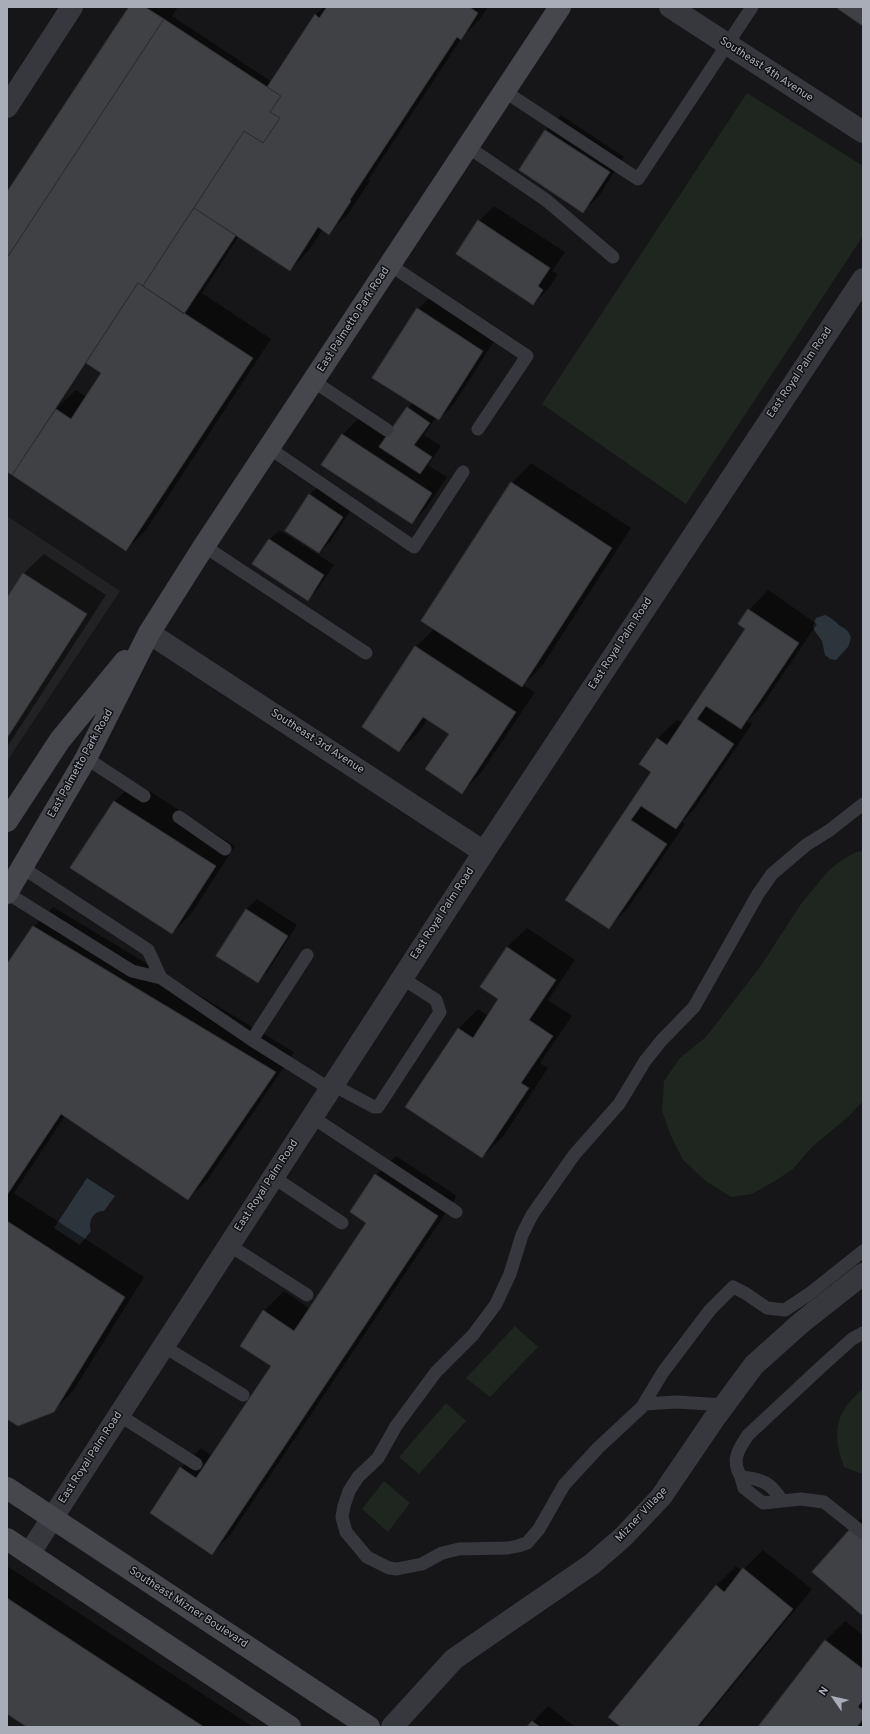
<!DOCTYPE html>
<html>
<head>
<meta charset="utf-8">
<style>
	body { margin:0 }
	#map { position:relative; width:870px; height:1734px; overflow:hidden; background:#161618; font-family:Overpass,sans-serif }
	canvas { display:block }
	.frame { position:absolute; inset:0; border:8px solid #a8adb8; pointer-events:none }
	.north { position:absolute; left:814px; top:1678px; width:40px; height:40px; -webkit-text-stroke:3px #111113; paint-order:stroke; rotate:304deg; font-size:11px; font-weight:700; line-height:16px; text-align:center; color:#a8adb8 }
	.north::after { content:''; display:block; margin:auto; width:14px; height:18px; background:#a8adb8; clip-path:polygon(50% 0,100% 100%,50% 72%,0 100%) }
</style>
</head>
<body>
<div id="map">
<canvas width="870" height="1734"></canvas>
<div class="frame"></div>
<div class="north">N</div>
</div>
<script>
const c = document.querySelector('canvas').getContext('2d');
c.lineJoin = 'round';
function paint(path, color) {
  c.fillStyle = color;
  c.fill(path, 'evenodd');
}
function strokePath(path, color, width, dash) {
  c.strokeStyle = color;
  c.lineWidth = width;
  c.lineCap = dash ? 'butt' : 'round';
  c.setLineDash(dash || []);
  c.stroke(path);
}
function drawText(font, color, halo, rows, align = 'center') {
  c.font = font + ' Overpass,sans-serif';
  c.lineWidth = 3;
  c.setLineDash([]);
  c.textBaseline = 'middle';
  c.strokeStyle = halo;
  c.fillStyle = color;
  for (const [text, x, y, turn = 0] of rows) {
    c.save();
    c.translate(x, y);
    c.rotate((+turn || 0) * Math.PI / 180);
    c.textAlign = isNaN(turn) ? turn : align;
    if (halo) c.strokeText(text, 0, 0);
    c.fillText(text, 0, 0);
    c.restore();
  }
}
paint(new Path2D(`
	M 7,516 L 120,591 L 7,761 Z`), '#222225');
paint(new Path2D(`
	M 747,93 L 863,166 L 863,236 L 686,504 L 542,404 Z
	M 863,851 L 863,1101 L 849,1116 L 812,1147 L 793,1169 L 775,1181 L 752,1194 L 731,1197 L 707,1182 L 683,1160 L 671,1136 L 662,1111 L 664,1081 L 680,1058 L 706,1037 L 760,967 L 801,904 L 829,870 L 842,860 L 856,852 Z
	M 515,1326 L 538,1347 L 490,1397 L 466,1378 Z
	M 863,1389 L 863,1474 L 844,1467 C 832,1433 834,1413 863,1389 Z
	M 446,1403 L 466,1421 L 419,1474 L 399,1457 Z
	M 384,1481 L 410,1503 L 388,1532 L 362,1509 Z`), '#1e261f');
paint(new Path2D(`
	M 825,615 C 830,617 832,619 836,622 C 842,629 848,627 851,638 L 848,647 L 836,660 L 830,659 L 825,655 L 822,641 L 814,630 L 813,626 L 816,618 Z
	M 87,1178 L 115,1196 L 104,1211 C 93,1211 88,1221 91,1231 L 80,1245 L 54,1228 Z`), '#2c353c');
paint(new Path2D(`
	M 130,7 L 178,7 L 172,16 L 272,82 L 315,15 L 324,7 L 488,7 L 480,19 L 463,36 L 368,180 L 370,181 L 348,214 L 329,233 L 323,229 L 309,250 L 290,270 L 239,236 L 202,293 L 271,339 L 146,530 L 126,550 L 7,471 L 7,193 ZM 238,230 L 239,231 L 200,291 L 198,291 ZM 87,362 L 103,373 L 87,397 L 76,390 L 58,407 Z
	M 561,115 L 624,157 L 599,196 L 583,211 L 520,170 L 546,130 Z
	M 494,206 L 565,252 L 552,271 L 558,274 L 548,289 L 533,304 L 479,221 Z
	M 433,294 L 498,335 L 454,404 L 439,419 L 436,417 L 424,435 L 441,446 L 428,465 L 447,477 L 427,507 L 412,523 L 323,465 L 343,434 L 358,419 L 387,438 L 413,402 L 418,309 Z
	M 531,463 L 631,528 L 542,666 L 523,685 L 535,692 L 481,773 L 462,792 L 450,733 L 428,718 L 419,732 L 399,751 L 416,647 L 434,629 L 422,621 L 512,483 Z
	M 320,485 L 353,507 L 330,542 L 319,552 L 309,495 Z
	M 280,530 L 334,565 L 318,589 L 308,599 L 269,540 Z
	M 44,554 L 106,595 L 7,747 L 7,600 L 24,573 Z
	M 768,590 L 817,624 L 760,708 L 747,721 L 752,724 L 695,808 L 682,822 L 685,824 L 628,908 L 608,928 L 566,899 L 652,772 L 657,739 L 677,720 L 683,723 L 746,629 L 749,610 Z
	M 135,782 L 235,846 L 191,914 L 172,933 L 72,868 L 115,801 Z
	M 257,899 L 297,925 L 268,971 L 258,981 L 217,955 L 246,909 Z
	M 53,907 L 294,1052 L 208,1179 L 188,1199 L 65,1116 L 14,1193 L 144,1277 L 73,1391 L 53,1411 L 7,1418 L 7,966 L 34,927 Z
	M 527,928 L 575,960 L 548,1000 L 572,1016 L 540,1063 L 548,1068 L 502,1138 L 482,1157 L 458,1029 L 478,1009 L 488,1016 L 500,999 L 507,947 Z
	M 396,1156 L 457,1196 L 231,1534 L 212,1553 L 151,1513 L 181,1468 L 201,1448 L 212,1456 L 272,1365 L 264,1311 L 284,1291 L 310,1309 L 367,1222 L 376,1175 Z
	M 863,1517 L 863,1615 L 852,1527 Z
	M 763,1550 L 812,1589 L 699,1727 L 622,1727 L 610,1717 L 717,1585 L 736,1566 L 742,1571 Z
	M 7,1566 L 253,1727 L 28,1727 L 7,1713 Z
	M 845,1621 L 863,1635 L 863,1724 L 861,1727 L 759,1727 L 825,1641 Z
	M 548,1706 L 575,1727 L 528,1727 Z`), '#0007');
const building = new Path2D(`
	M 129,7 L 145,7 L 164,19 L 7,258 L 7,192 Z
	M 327,7 L 472,7 L 471,8 L 478,13 L 461,40 L 457,37 L 350,200 L 351,201 L 329,235 L 318,227 L 290,271 L 194,208 L 244,131 L 263,143 L 280,118 L 270,112 L 281,96 L 267,87 L 315,14 L 319,18 Z
	M 839,7 L 863,7 L 863,26 L 838,9 Z
	M 164,19 L 281,96 L 270,112 L 280,118 L 263,143 L 244,131 L 143,286 L 138,283 L 12,475 L 7,472 L 7,258 Z
	M 545,130 L 610,172 L 583,213 L 519,170 Z
	M 194,208 L 236,235 L 184,314 L 143,286 Z
	M 478,220 L 550,268 L 538,286 L 543,290 L 533,305 L 456,254 Z
	M 138,283 L 253,358 L 126,551 L 12,475 L 56,409 L 71,419 L 101,373 L 86,363 Z
	M 417,308 L 483,351 L 439,420 L 372,378 Z
	M 407,407 L 430,423 L 414,445 L 432,457 L 420,474 L 379,447 Z
	M 342,434 L 432,493 L 412,524 L 321,465 Z
	M 511,482 L 612,548 L 522,687 L 421,621 Z
	M 309,494 L 343,517 L 319,553 L 285,531 Z
	M 269,539 L 324,575 L 308,601 L 252,564 Z
	M 23,573 L 87,614 L 7,738 L 7,598 Z
	M 748,609 L 799,643 L 741,729 L 706,706 L 697,719 L 734,744 L 676,829 L 641,806 L 631,820 L 667,844 L 609,929 L 565,900 L 651,772 L 639,764 L 657,738 L 667,745 L 745,629 L 738,624 Z
	M 415,646 L 516,712 L 462,794 L 425,769 L 449,734 L 423,717 L 399,752 L 362,727 Z
	M 114,801 L 216,866 L 172,934 L 70,868 Z
	M 246,909 L 288,936 L 258,983 L 216,956 Z
	M 33,926 L 276,1072 L 188,1200 L 61,1114 L 7,1195 L 7,964 Z
	M 507,947 L 556,980 L 529,1020 L 553,1036 L 521,1083 L 529,1088 L 482,1158 L 405,1107 L 458,1028 L 473,1038 L 498,999 L 480,987 Z
	M 375,1174 L 438,1216 L 212,1555 L 150,1513 L 180,1467 L 196,1478 L 271,1366 L 240,1346 L 263,1310 L 294,1331 L 366,1223 L 350,1212 Z
	M 7,1221 L 125,1297 L 54,1412 L 18,1426 L 7,1419 Z
	M 852,1527 L 863,1536 L 863,1616 L 812,1572 Z
	M 743,1568 L 793,1609 L 697,1727 L 621,1727 L 608,1717 L 716,1585 L 724,1592 Z
	M 7,1598 L 204,1727 L 27,1727 L 7,1714 Z
	M 825,1640 L 863,1669 L 863,1700 L 858,1707 L 863,1711 L 863,1719 L 857,1727 L 758,1727 Z
	M 532,1721 L 540,1727 L 527,1727 Z`);
paint(building, '#404145');
strokePath(building, '#303034', 1);
strokePath(new Path2D(`
	M 504,91 L 638,179 L 752,7
	M 468,147 L 546,200 L 613,257
	M 390,265 L 527,356 L 478,429
	M 313,381 L 387,430
	M 269,448 L 414,547 L 463,472
	M 204,546 L 366,653
	M 86,758 L 144,796
	M 863,804 L 830,830 L 806,845 L 772,874 L 758,894 L 694,1007 L 661,1041 L 645,1061 L 619,1104 L 574,1155 L 532,1215 L 522,1235 L 510,1274 L 496,1304 L 473,1335 L 436,1372 L 396,1426 L 378,1458 L 358,1477 L 349,1491 L 344,1506 L 342,1517 L 346,1532 L 367,1557 L 389,1568 L 397,1569 L 422,1564 L 442,1553 L 459,1549 L 508,1548 L 518,1546 L 527,1543 L 539,1529 L 564,1485 L 598,1448 L 642,1407 L 663,1372 L 710,1310 L 733,1287 L 745,1293 L 767,1308 L 785,1310 L 809,1294 L 863,1251
	M 179,817 L 225,849
	M 23,868 L 148,950 L 161,978
	M 7,893 L 132,971 L 161,978 L 252,1040 L 330,1089
	M 252,1040 L 307,955
	M 333,1085 L 374,1107 L 378,1107 L 440,1012 L 436,1000 L 402,978
	M 312,1117 L 456,1212
	M 273,1177 L 342,1223
	M 229,1245 L 307,1295
	M 163,1346 L 243,1395
	M 644,1404 L 677,1402 L 725,1405
	M 119,1415 L 196,1464
	M 741,1477 C 731,1460 738,1450 748,1435 L 822,1366 L 852,1339 L 863,1333
	M 782,1501 C 771,1483 763,1479 741,1477 L 744,1488 L 763,1503 L 801,1499 L 824,1502 L 863,1533`), '#37383d', 13);
strokePath(new Path2D(`
	M 670,7 L 863,132
	M 7,107 L 72,7
	M 149,633 L 484,852
	M 29,1554 L 484,852 L 863,279
	M 392,1727 L 454,1659 L 592,1564 L 623,1537 L 661,1497 L 714,1419 L 754,1365 L 802,1322 L 863,1274`), '#37383d', 22);
strokePath(new Path2D(`
	M 7,821 L 60,740 L 125,661
	M 7,893 L 86,758 L 149,633 L 204,546 L 560,7
	M 7,1488 L 369,1727
	M 7,1539 L 290,1727`), '#45474d', 22);
drawText('11px', '#a8adb8', '#111113', [
	["Southeast 4th Avenue",766,70,33],
	["East Palmetto Park Road",354,320,-57],
	["East Royal Palm Road",800,373,-56],
	["East Royal Palm Road",621,644,-57],
	["Southeast 3rd Avenue",317,742,33],
	["East Palmetto Park Road",81,764,-61],
	["East Royal Palm Road",443,914,-57],
	["East Royal Palm Road",267,1186,-57],
	["East Royal Palm Road",91,1458,-57],
	["Mizner Village",642,1515,-47],
	["Southeast Mizner Boulevard",188,1608,33]
]);
</script>
</body>
</html>
